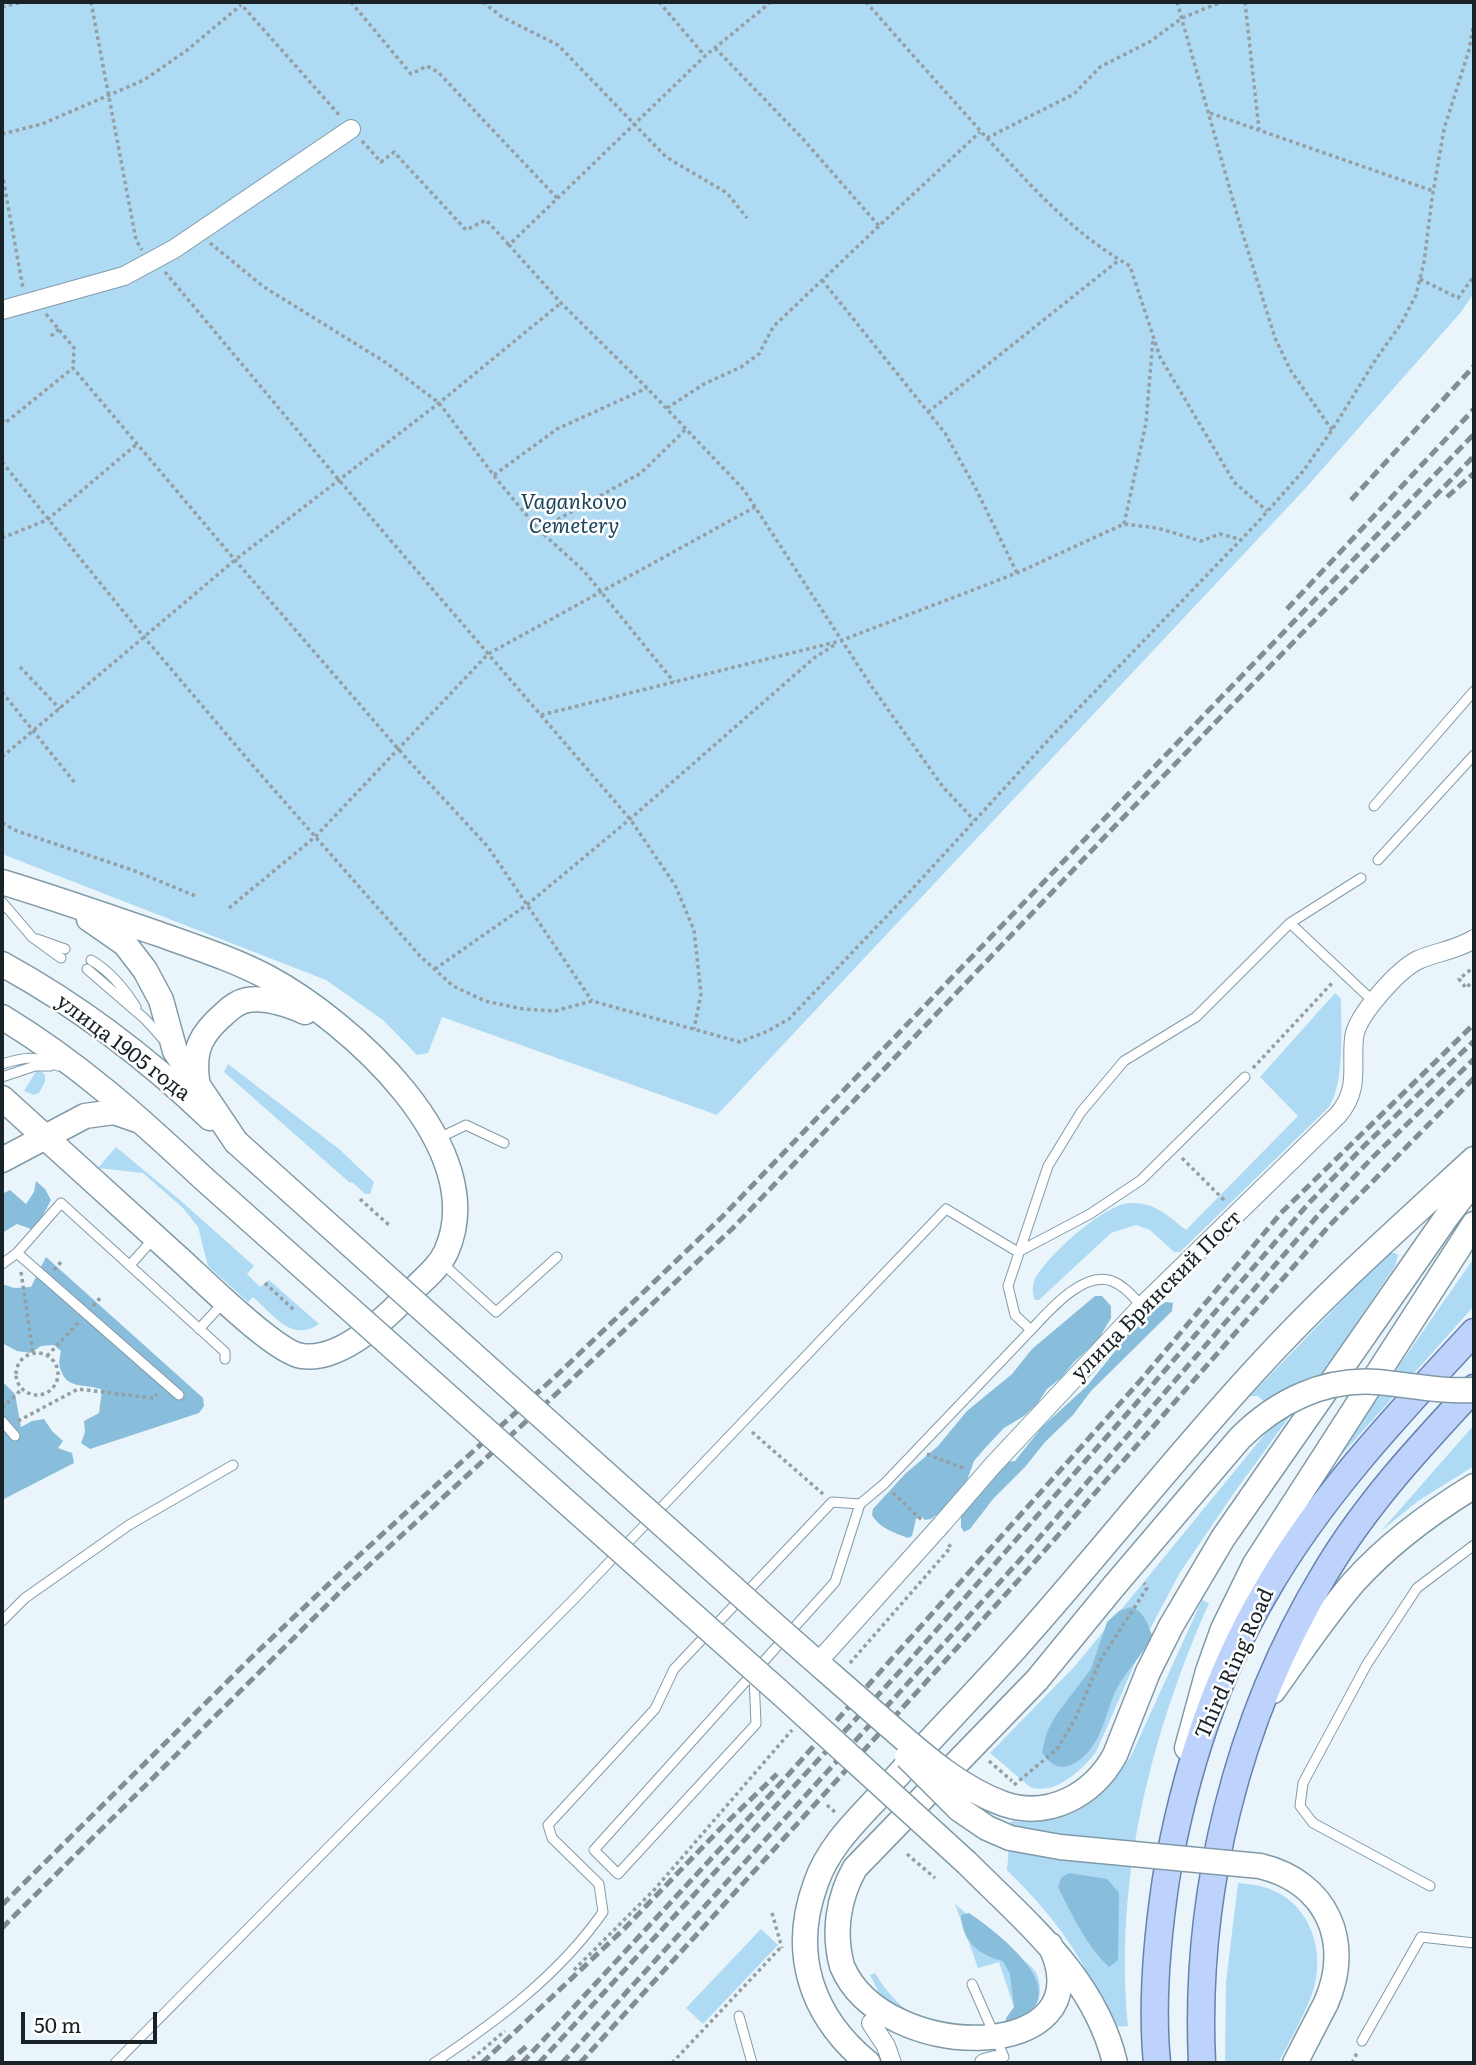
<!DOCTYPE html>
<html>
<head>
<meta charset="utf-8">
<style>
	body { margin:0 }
	#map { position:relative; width:1476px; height:2065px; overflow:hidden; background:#eaf5fb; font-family:Literata,serif }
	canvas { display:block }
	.frame { position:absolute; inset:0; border:4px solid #182227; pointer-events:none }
	.scale { position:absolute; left:21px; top:2012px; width:136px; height:32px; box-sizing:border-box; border:4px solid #182227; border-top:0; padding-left:9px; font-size:21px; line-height:24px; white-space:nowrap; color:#182227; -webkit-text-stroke:5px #fff; paint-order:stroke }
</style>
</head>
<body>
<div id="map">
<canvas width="1476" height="2065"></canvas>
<div class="frame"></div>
<div class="scale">50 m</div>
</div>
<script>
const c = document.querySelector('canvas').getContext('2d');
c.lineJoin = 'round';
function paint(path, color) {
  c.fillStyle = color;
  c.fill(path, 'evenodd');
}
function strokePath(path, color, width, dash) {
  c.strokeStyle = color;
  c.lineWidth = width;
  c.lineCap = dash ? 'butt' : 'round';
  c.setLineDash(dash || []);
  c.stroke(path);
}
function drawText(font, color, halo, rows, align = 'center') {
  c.font = font + ' Literata,serif';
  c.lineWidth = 5;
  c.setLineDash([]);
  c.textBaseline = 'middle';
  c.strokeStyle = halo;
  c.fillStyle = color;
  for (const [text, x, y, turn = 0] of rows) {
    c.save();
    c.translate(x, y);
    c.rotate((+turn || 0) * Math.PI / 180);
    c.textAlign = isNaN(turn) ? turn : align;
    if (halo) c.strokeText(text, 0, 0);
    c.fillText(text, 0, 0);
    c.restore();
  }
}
paint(new Path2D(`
	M 2,2 L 1474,2 L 1474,293 L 1461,312 L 1303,491 L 717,1115 L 442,1017 L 428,1053 L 417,1055 L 383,1020 L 326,980 L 2,854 Z
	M 1335,993 L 1341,999 C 1341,1029 1345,1081 1329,1107 L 1180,1252 L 1174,1252 L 1150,1230 L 1136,1225 L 1111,1233 L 1039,1300 L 1035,1300 C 1032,1294 1032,1285 1035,1279 C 1047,1256 1104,1204 1130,1203 C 1155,1202 1168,1216 1186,1230 L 1298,1116 L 1260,1077 Z
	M 228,1064 L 339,1149 L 374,1182 L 370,1194 L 365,1194 L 352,1182 L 350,1183 L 224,1072 Z
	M 38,1068 L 45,1075 L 45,1082 L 39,1093 L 34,1095 L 24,1091 Z
	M 116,1147 L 181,1201 L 254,1266 L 247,1274 L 260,1287 L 269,1280 L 319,1324 C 291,1343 274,1315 253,1297 L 248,1302 L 208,1266 L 198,1227 L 183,1208 L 143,1173 L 98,1168 Z
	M 1388,1253 L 1395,1253 L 1398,1255 L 1395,1266 L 1337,1351 L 1234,1493 L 1179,1574 L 1149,1631 L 1096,1752 C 1082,1770 1055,1796 1030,1787 L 990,1753 L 1075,1666 L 1274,1423 L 1276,1412 L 1258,1396 L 1250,1396 Z
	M 1474,1258 L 1474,1306 L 1336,1461 L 1334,1459 Z
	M 1474,1425 L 1474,1466 L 1418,1501 L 1381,1531 Z
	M 1202,1600 L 1209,1603 C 1150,1736 1114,1880 1128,2026 L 1113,2027 C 1085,1960 1059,1921 1007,1870 L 1011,1821 C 1070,1826 1103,1803 1132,1754 Z
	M 1238,1883 C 1249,1884 1260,1885 1270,1889 C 1312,1905 1326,1954 1312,1994 C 1303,2018 1290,2041 1278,2063 L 1225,2063 L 1226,1982 Z
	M 955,1904 C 974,1920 993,1936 1012,1952 C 1020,1958 1031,1964 1036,1973 C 1041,1982 1041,1995 1037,2004 C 1012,2058 922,2046 889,2007 C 880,1997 876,1986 870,1975 L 875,1973 C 905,2025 962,2048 1017,2016 L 999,1962 L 978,1968 Z
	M 761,1929 L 778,1945 L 703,2024 L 686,2008 Z`), '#aedaf3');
paint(new Path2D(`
	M 36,1181 L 45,1189 L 51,1200 L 41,1219 L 31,1229 L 17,1224 L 2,1233 L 2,1194 L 10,1190 L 26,1204 L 34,1192 Z
	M 46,1257 L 203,1398 L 204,1406 L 199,1413 L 90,1449 L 81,1443 L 85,1432 L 84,1421 L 99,1413 L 102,1390 C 88,1383 69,1390 62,1373 C 58,1364 59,1361 61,1351 L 54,1345 L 41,1346 L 31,1353 L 17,1351 L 2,1343 L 2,1284 L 14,1288 L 31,1287 Z
	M 1095,1296 L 1102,1296 L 1111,1306 L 1111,1318 L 1098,1340 L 1074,1362 L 1061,1378 L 1047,1389 L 1037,1404 L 1024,1416 L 1004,1428 L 986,1447 L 974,1461 L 966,1483 L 951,1504 L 931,1519 L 925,1520 L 921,1516 L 916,1519 L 912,1536 L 908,1538 C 895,1533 879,1528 872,1515 L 873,1509 L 905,1474 L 938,1446 L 967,1411 L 1012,1374 L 1032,1349 Z
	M 1166,1302 L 1173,1303 L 1172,1311 L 1091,1391 L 1073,1415 L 1045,1442 L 1025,1467 L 993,1499 L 970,1529 L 964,1532 L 961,1527 L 961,1514 L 981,1486 L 1007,1462 L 1015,1461 L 1042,1427 L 1087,1386 L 1128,1335 C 1141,1327 1150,1310 1166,1302 Z
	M 2,1381 L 15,1394 L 21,1427 L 32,1421 L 44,1419 L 52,1431 L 63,1441 L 58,1448 L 72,1453 L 74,1463 L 2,1500 Z
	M 1131,1607 C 1145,1613 1147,1622 1152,1635 C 1143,1656 1126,1670 1116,1690 C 1104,1716 1101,1750 1073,1764 C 1059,1771 1050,1764 1042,1752 L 1047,1732 L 1056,1715 L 1091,1669 L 1107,1622 L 1119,1611 Z
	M 1069,1873 L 1107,1879 L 1119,1893 L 1118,1960 L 1109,1967 C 1086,1945 1072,1915 1058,1887 L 1061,1878 Z
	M 969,1913 C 990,1927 1056,1976 1035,2006 C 1028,2015 1013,2023 1005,2030 L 1006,2018 L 1014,2007 L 1010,1974 L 1003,1961 C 979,1955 962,1942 961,1915 Z`), '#88bddb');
const lane = new Path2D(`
	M 1374,806 L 1474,691
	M 1378,860 L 1474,755
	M 2,902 L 32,937 L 61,958
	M 1290,923 L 1374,1002
	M 37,939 L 65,949
	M 91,960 C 110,971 124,988 136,1007
	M 87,969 L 145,1019 L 163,1039
	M 2,1064 C 28,1056 33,1056 58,1066
	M 2,1077 L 35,1066 L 50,1066
	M 437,1139 L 466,1125 L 504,1143
	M 17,1253 L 179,1395
	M 442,1263 L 496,1312 L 557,1257
	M 2,1264 L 17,1253 L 61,1203 L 225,1352 L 225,1359
	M 130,1265 L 155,1237
	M 1142,1306 C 1133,1297 1125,1286 1112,1281 C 1083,1270 1048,1312 1031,1330 L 1015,1315 L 1008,1286 L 1048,1166 L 1081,1112 L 1124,1061 L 1196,1017 L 1290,923 L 1361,878
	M 199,1329 L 224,1302
	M 2,1421 L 15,1436
	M 2,1621 L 25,1598 L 129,1525 L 233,1465
	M 754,1677 L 756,1724 L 618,1874 L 594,1850 L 835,1582 L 860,1504
	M 1430,1886 L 1313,1823 L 1300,1806 L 1303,1783 L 1367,1664 L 1417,1588 L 1474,1545
	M 972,1984 L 1004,2057
	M 739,2016 L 752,2063
	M 1362,2041 L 1421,1937 L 1474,1943
	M 115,2063 L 576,1597 L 946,1209 L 1018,1252 L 1090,1214 L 1141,1180 L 1245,1077
	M 434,2063 C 497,2021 559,1975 603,1912 L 599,1884 L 552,1838 L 548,1825 L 655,1709 L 674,1669 L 832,1502 L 860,1504 L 884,1484 L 1031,1330`);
const street = new Path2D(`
	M 2,310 L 124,276 L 174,249 L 351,129
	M 942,1524 L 993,1465 L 1142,1306 L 1338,1115 C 1360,1089 1351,1069 1354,1038 C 1356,1016 1398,970 1418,960 C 1436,952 1457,950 1474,939
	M 871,2023 L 886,2046 L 892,2063
	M 984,2063 L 996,2060`);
const secondary = new Path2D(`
	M 2,882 C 55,898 106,916 159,934 C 195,947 233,959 267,977 C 348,1020 493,1148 446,1252 C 439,1267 426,1277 414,1289 C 389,1315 342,1362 302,1356 C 275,1353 198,1275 174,1254 C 117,1202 59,1150 2,1098
	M 89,919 L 125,944 L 145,970 L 161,1000 L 175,1051 L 236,1142
	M 2,964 C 77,1005 148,1059 210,1118
	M 2,1017 C 78,1063 138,1117 203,1178
	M 197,1080 C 193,1049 201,1034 224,1014 C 230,1008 238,1002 247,1000 C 266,997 287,1004 305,1012
	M 2,1160 L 85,1116 L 114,1112 L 137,1120
	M 1148,1672 L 1171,1626 L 1223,1538 L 1448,1215 L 1474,1181
	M 1273,1691 C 1299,1655 1324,1617 1353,1583 C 1388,1544 1430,1513 1474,1486
	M 1187,1748 L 1208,1671 L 1223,1629 L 1255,1564 L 1474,1224
	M 967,1863 C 1026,1922 1095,1978 1115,2063
	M 1050,1945 C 1108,2065 883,2065 842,1966 C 833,1933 838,1898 855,1868 L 1037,1680 L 1114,1586
	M 868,2063 C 811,2016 790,1953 816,1883 C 828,1847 857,1820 882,1793 C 922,1748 963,1706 1003,1662 C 1091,1565 1171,1461 1260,1365 C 1327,1292 1401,1226 1474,1159
	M 1295,2063 L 1326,2003`);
const primary = new Path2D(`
	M 1157,2063 C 1151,2002 1157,1939 1166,1879 C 1183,1779 1214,1679 1266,1591 C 1321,1495 1399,1413 1474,1332
	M 1202,2063 C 1194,1894 1237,1718 1325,1573 C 1366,1504 1420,1446 1474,1388`);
strokePath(lane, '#819aa8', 11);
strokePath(street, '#819aa8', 20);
strokePath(secondary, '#819aa8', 27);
strokePath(primary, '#6782b0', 29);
strokePath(new Path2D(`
	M 91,2 L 136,240 L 142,250
	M 239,2 L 341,117
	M 351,2 L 411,74 L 427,66 L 438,72 L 558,199
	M 483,2 L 502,17 L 558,45 L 666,157 L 727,193 L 747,218
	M 659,2 L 705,56
	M 771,2 L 705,56 L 509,245 L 561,303 L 647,388 L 744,490 L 872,687 L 943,787 L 974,820
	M 866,2 C 908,50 951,98 994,146 C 1038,193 1073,233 1130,266 L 1160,357 L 1234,482 L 1267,511
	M 1177,2 L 1240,225 L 1275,338 L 1291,371 L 1332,430
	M 1245,2 L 1259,130
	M 2,7 L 22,2
	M 715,48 L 803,139 L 879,226 L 980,132
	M 1210,113 L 1433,191
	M 2,134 L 42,124 L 144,80 L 186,51 L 241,5
	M 987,138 L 1074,94 L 1100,67 L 1151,41 L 1182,18 L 1221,2
	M 362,141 L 381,162 L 394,152 L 466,230 L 486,220 L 509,245
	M 2,173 L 23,288
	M 210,243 L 264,287 L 385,362 L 439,403 L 499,482 L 539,530 L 584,571 L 674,682
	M 165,272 L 338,479 L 630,819 L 675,885 L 694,930 L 701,994 L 694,1029
	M 1420,279 L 1458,298 L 1474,276
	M 822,280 L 945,433 L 977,491 L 1017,573
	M 46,314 L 74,348 L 73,368
	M 51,336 L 59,329
	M 667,408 L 704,384 L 741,367 L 759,354 L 773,327 L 879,226
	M 928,412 L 1119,260
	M 2,419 L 5,423 L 73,368 L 235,560 L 406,758 L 488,847 L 592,1001
	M 2,462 L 144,637 L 255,768 L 420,956 L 453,986 L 485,1001 L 523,1009 L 555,1011 L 592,1001 L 740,1042 L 768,1031 L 789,1019 L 903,899 L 1052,736 L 1258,522 L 1304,470 L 1332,430 L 1376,359 L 1401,324 L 1416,295 L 1424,262 L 1432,199 L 1444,129 L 1469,50 L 1474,22
	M 494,475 L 557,429 L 647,388
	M 1124,524 L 1146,423 L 1153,338
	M 539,530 L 641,473 L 686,429
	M 2,538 L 47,520 L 137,444
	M 20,667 L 60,709
	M 2,692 L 75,783
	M 541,715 L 840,641 L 1017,573 L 1124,524 L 1157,528 L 1201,541 L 1220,534 L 1239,539
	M 2,757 L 235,560 L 439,403 L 561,303
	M 2,823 L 17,831 L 135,871 L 198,897
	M 229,908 L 315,837 L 488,654 L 755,507
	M 435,969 L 528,904 L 630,819 L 814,658 L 836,644
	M 1470,984 L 1466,988 L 1459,979 L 1474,967
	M 1253,1068 L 1334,981
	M 1182,1158 L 1226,1202
	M 360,1199 L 390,1226
	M 54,1270 L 62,1261
	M 21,1272 L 33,1353
	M 265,1283 L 295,1311
	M 93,1306 L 101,1297
	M16 1374a21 21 0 1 1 42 0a21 21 0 1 1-42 0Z
	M 47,1356 L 79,1322
	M 2,1408 L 22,1389
	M 18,1421 L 78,1389 L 153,1398 L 157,1394
	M 752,1432 L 823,1494
	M 927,1454 L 966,1469
	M 893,1493 L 923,1521
	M 850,1663 L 951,1547 L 947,1543
	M 989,1761 L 1012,1781
	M 1014,1785 L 1057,1749 L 1076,1717 L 1101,1659 L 1147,1588 L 1144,1583
	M 827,1805 L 836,1813
	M 907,1854 L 935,1878
	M 772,1913 L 782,1948
	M 574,1970 L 654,1890 L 792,1730
	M 467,2063 L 505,2031
	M 672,2063 L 782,1946
	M 1352,2063 L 1357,2053`), '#949fa4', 3.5, [3.5, 3.5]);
strokePath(lane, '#fff', 9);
strokePath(street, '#fff', 18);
strokePath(secondary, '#fff', 24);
strokePath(primary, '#bed3fc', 26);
strokePath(new Path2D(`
	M 1447,497 L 1474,473
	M 1351,500 L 1474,366
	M 1287,609 L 1474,409
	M 2,1905 L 254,1655 L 353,1561 L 559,1373 L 722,1217 L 1474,434
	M 2,1928 L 342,1590 L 568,1383 L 732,1229 L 1115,826 L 1474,456
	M 482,2063 L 625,1928 L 721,1828 L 777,1774
	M 507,2063 L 528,2045
	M 522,2063 L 770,1795 L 1140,1381 L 1281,1213 L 1474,1024
	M 539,2063 L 902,1669 L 1148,1390 L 1308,1204 L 1365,1145 L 1474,1041
	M 562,2063 L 1019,1561 L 1320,1213 L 1372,1158 L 1474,1059
	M 580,2063 L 1025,1573 L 1329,1226 L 1474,1078`), '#838e93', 5, [10, 5]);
const streetBridge = new Path2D(`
	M 817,1663 L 942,1524`);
const secondaryBridge = new Path2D(`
	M 236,1142 C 408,1296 580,1450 751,1604 C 793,1642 835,1678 877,1715 C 915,1748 956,1787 1004,1804 C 1049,1819 1093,1795 1115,1755 L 1148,1672
	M 203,1178 L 785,1697 L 967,1863
	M 1114,1586 L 1240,1438 C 1276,1402 1324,1378 1377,1382 C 1410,1385 1441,1392 1474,1390
	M 907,1757 L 959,1809 L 987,1828 L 1010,1838 L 1060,1847 L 1260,1866 C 1327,1882 1353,1942 1326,2003`);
strokePath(streetBridge, '#819aa8', 20, []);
strokePath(secondaryBridge, '#819aa8', 27, []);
strokePath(streetBridge, '#fff', 18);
strokePath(secondaryBridge, '#fff', 24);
drawText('italic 21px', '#1a455a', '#fff', [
	["Vagankovo",574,503],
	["Cemetery",574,527]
]);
drawText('21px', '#182227', '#fff', [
	["улица 1905 года",123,1048,37],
	["улица Брянский Пост",1157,1296,-45],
	["Third Ring Road",1235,1664,-66]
]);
</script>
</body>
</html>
